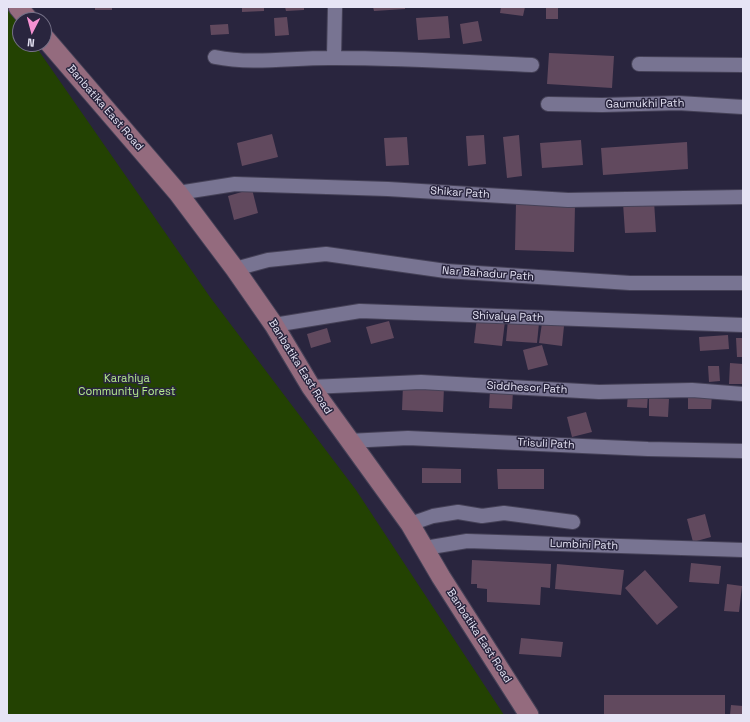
<!DOCTYPE html>
<html>
<head>
<meta charset="utf-8">
<style>
	body { margin:0 }
	#map { position:relative; width:750px; height:722px; overflow:hidden; background:#29253e; font-family:"Space Grotesk",sans-serif }
	canvas { display:block }
	.frame { position:absolute; inset:0; border:8px solid #e6e4f5; pointer-events:none }
	.north { position:absolute; left:12px; top:12px; width:40px; height:40px; box-sizing:border-box; background:#29253e; border:1px solid #757187; border-radius:50%; rotate:186deg; font-size:11px; font-weight:700; line-height:16px; text-align:center; color:#e6e4f5 }
	.north::after { content:''; display:block; margin:auto; width:14px; height:18px; background:#f591d2; clip-path:polygon(50% 0,100% 100%,50% 72%,0 100%) }
</style>
</head>
<body>
<div id="map">
<canvas width="750" height="722"></canvas>
<div class="frame"></div>
<div class="north">N</div>
</div>
<script>
const c = document.querySelector('canvas').getContext('2d');
c.lineJoin = 'round';
function paint(path, color) {
  c.fillStyle = color;
  c.fill(path, 'evenodd');
}
function strokePath(path, color, width, dash) {
  c.strokeStyle = color;
  c.lineWidth = width;
  c.lineCap = dash ? 'butt' : 'round';
  c.setLineDash(dash || []);
  c.stroke(path);
}
function drawText(font, color, halo, rows, align = 'center') {
  c.font = font + ' "Space Grotesk",sans-serif';
  c.lineWidth = 3;
  c.setLineDash([]);
  c.textBaseline = 'middle';
  c.strokeStyle = halo;
  c.fillStyle = color;
  for (const [text, x, y, turn = 0] of rows) {
    c.save();
    c.translate(x, y);
    c.rotate((+turn || 0) * Math.PI / 180);
    c.textAlign = isNaN(turn) ? turn : align;
    if (halo) c.strokeText(text, 0, 0);
    c.fillText(text, 0, 0);
    c.restore();
  }
}
paint(new Path2D(`
	M 7,7 L 20,24 L 20,44 L 34,44 L 210,297 L 356,490 L 504,715 L 7,715 Z`), '#234202');
paint(new Path2D(`
	M 95,7 L 112,7 L 112,10 L 95,10 Z
	M 242,7 L 264,7 L 264,11 L 242,12 Z
	M 285,7 L 304,7 L 304,10 L 286,11 Z
	M 373,7 L 405,7 L 405,9 L 374,11 Z
	M 501,7 L 525,7 L 523,16 L 500,13 Z
	M 546,7 L 558,7 L 558,19 L 546,19 Z
	M 448,16 L 450,38 L 418,40 L 416,18 Z
	M 287,17 L 289,35 L 275,36 L 274,18 Z
	M 478,21 L 482,41 L 463,44 L 460,24 Z
	M 228,24 L 229,34 L 211,35 L 210,25 Z
	M 549,53 L 614,56 L 612,88 L 547,84 Z
	M 272,134 L 278,157 L 242,166 L 237,143 Z
	M 484,135 L 486,164 L 468,166 L 466,136 Z
	M 519,135 L 522,176 L 507,178 L 503,137 Z
	M 407,137 L 409,165 L 386,166 L 384,138 Z
	M 581,140 L 583,165 L 542,168 L 540,143 Z
	M 687,142 L 688,169 L 603,175 L 601,148 Z
	M 252,189 L 258,213 L 234,220 L 228,196 Z
	M 654,201 L 656,232 L 625,233 L 623,203 Z
	M 516,203 L 575,205 L 574,252 L 515,250 Z
	M 477,317 L 505,321 L 502,346 L 474,343 Z
	M 508,320 L 539,323 L 537,343 L 506,341 Z
	M 389,321 L 394,338 L 371,344 L 366,327 Z
	M 542,323 L 564,326 L 562,346 L 539,343 Z
	M 327,328 L 331,342 L 311,348 L 307,334 Z
	M 728,335 L 729,349 L 700,351 L 699,337 Z
	M 736,338 L 743,338 L 743,357 L 737,357 Z
	M 542,345 L 548,365 L 528,370 L 523,350 Z
	M 730,363 L 743,364 L 743,384 L 729,384 Z
	M 708,366 L 719,366 L 720,381 L 709,382 Z
	M 403,385 L 444,387 L 443,412 L 402,410 Z
	M 490,390 L 513,391 L 512,409 L 489,408 Z
	M 628,393 L 648,395 L 647,408 L 627,407 Z
	M 688,393 L 712,394 L 711,409 L 688,409 Z
	M 649,398 L 669,399 L 668,417 L 649,416 Z
	M 586,412 L 592,432 L 572,437 L 567,417 Z
	M 422,468 L 461,469 L 461,483 L 422,483 Z
	M 497,469 L 544,469 L 544,489 L 498,489 Z
	M 705,514 L 711,537 L 693,542 L 687,519 Z
	M 472,560 L 551,564 L 550,588 L 541,587 L 540,605 L 487,602 L 487,589 L 477,588 L 477,584 L 471,584 Z
	M 691,563 L 721,566 L 719,584 L 689,582 Z
	M 557,564 L 624,570 L 621,595 L 555,589 Z
	M 645,570 L 678,607 L 657,625 L 625,588 Z
	M 727,584 L 742,586 L 739,612 L 724,611 Z
	M 521,638 L 563,642 L 561,657 L 519,654 Z
	M 604,695 L 725,695 L 725,715 L 604,715 Z
	M 731,705 L 743,706 L 743,715 L 730,715 Z`), '#61495e');
const street = new Path2D(`
	M 215,57 C 255,65 295,57 335,58 C 401,58 467,62 532,65
	M 334,57 L 335,7
	M 639,64 L 743,65
	M 548,104 L 602,105 L 678,103 L 743,107
	M 178,193 L 235,184 L 388,189 L 568,200 L 743,197
	M 235,269 L 268,260 L 326,254 L 446,271 L 630,283 L 743,283
	M 274,325 L 360,311 L 743,325
	M 311,387 L 421,382 L 599,392 L 692,390 L 743,394
	M 348,441 L 408,438 L 648,449 L 743,451
	M 410,524 L 433,516 L 458,512 L 482,516 L 504,513 L 573,522
	M 425,548 L 467,541 L 743,550`);
const secondary = new Path2D(`
	M 18,7 L 29,20
	M 44,37 L 178,193 L 235,269 L 274,325 L 311,387 L 410,524 L 441,577 L 529,715`);
strokePath(street, '#454157', 16);
strokePath(secondary, '#454157', 21);
strokePath(street, '#787492', 14);
strokePath(secondary, '#946b7e', 19);
drawText('11px', '#e6e4f5', '#29253e', [
	["Gaumukhi Path",645,104,-1],
	["Banbatika East Road",105,108,49],
	["Shikar Path",460,193,4],
	["Nar Bahadur Path",488,274,4],
	["Shivalya Path",508,317,2],
	["Banbatika East Road",300,367,58],
	["Siddhesor Path",527,388,3],
	["Trisuli Path",546,444,3],
	["Lumbini Path",584,545,2],
	["Banbatika East Road",479,636,57]
]);
drawText('11px', '#b5eb8d', '#29253e', [
	["Karahiya",127,379],
	["Community Forest",127,392]
]);
</script>
</body>
</html>
